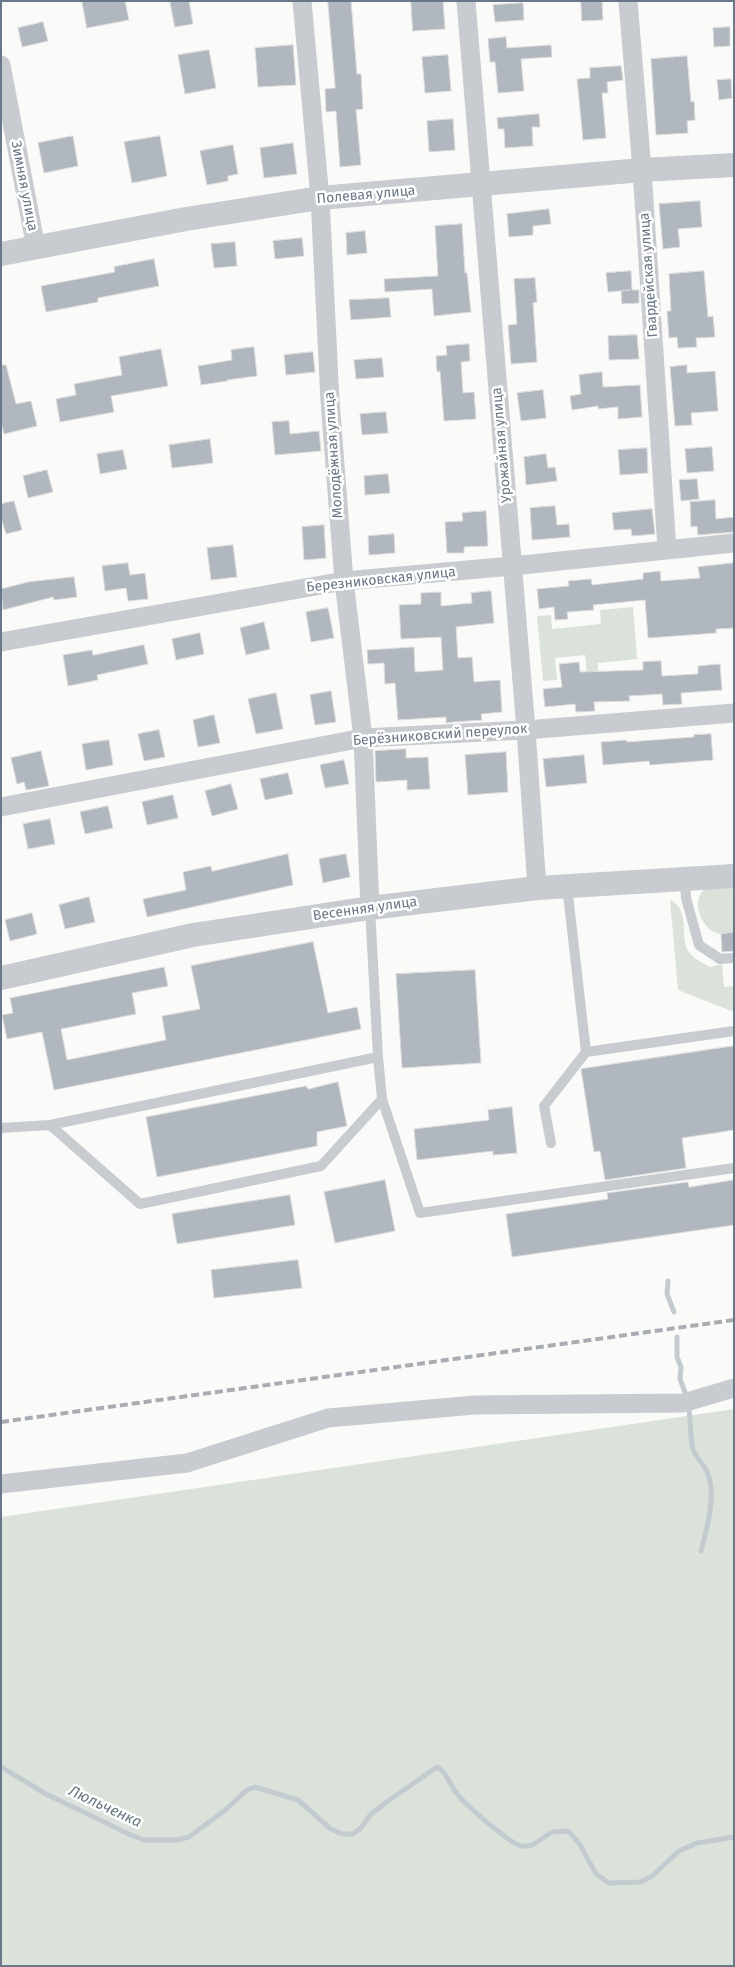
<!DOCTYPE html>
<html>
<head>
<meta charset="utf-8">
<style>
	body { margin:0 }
	#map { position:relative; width:735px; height:1967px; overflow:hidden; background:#fafaf8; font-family:"Fira Sans",sans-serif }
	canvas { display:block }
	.frame { position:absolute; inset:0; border:2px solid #68778a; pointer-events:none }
</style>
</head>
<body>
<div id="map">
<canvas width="735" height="1967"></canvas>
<div class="frame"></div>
</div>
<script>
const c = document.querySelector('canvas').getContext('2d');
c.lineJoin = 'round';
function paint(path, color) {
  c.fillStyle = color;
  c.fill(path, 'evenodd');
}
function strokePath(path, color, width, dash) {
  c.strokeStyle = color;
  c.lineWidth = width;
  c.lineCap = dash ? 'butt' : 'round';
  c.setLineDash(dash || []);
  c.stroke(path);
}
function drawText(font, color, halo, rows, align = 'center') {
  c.font = font + ' "Fira Sans",sans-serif';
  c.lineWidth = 5;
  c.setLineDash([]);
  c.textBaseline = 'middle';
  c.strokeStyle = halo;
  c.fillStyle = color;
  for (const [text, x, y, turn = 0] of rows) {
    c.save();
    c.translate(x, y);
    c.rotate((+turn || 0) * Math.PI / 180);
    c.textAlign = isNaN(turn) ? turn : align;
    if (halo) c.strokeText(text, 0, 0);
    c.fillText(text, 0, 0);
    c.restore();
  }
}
paint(new Path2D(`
	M 633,607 L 637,659 L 598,663 L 598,672 L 587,673 L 585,655 L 555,658 L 557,680 L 543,681 L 537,616 L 551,615 L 552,629 L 601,624 L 600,610 Z
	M 734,885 L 734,932 C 728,933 720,935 714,932 C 699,924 689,894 710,886 C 716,884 727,886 734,885 Z
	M 670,900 C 689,909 681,930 686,947 C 690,957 701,962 710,967 L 722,964 L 724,987 L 734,986 L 734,1012 L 678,990 Z
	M 734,1409 L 734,1966 L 1,1966 L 1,1517 Z`), '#dbe2d9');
strokePath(new Path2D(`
	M 668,1281 L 667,1294 L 674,1312
	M 677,1337 L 677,1357 L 681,1367 L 680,1379 L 686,1395
	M 689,1411 C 691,1421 690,1441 693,1449 C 695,1457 704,1464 707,1472 C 717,1493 707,1529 701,1551
	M 1,1767 L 46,1794 L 131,1835 L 144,1840 L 177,1840 L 189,1837 L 224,1811 L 247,1790 L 255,1787 L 298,1800 L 331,1829 L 342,1834 L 353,1834 L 361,1828 L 371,1814 L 388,1801 L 437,1767 C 447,1772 450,1785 457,1794 C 465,1804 511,1845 522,1846 C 536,1848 542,1836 553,1832 C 557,1831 564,1832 568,1831 L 579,1843 L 596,1874 L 609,1883 L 641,1882 L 652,1876 L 679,1851 L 697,1843 L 734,1837`), '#c3cbd1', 5);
const building = new Path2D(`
	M 82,1 L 125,1 L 129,20 L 87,28 Z
	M 170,1 L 189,1 L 193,24 L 175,27 Z
	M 328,1 L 351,1 L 357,74 L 361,74 L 363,109 L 356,110 L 361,165 L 340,167 L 336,111 L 326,112 L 325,89 L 335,88 Z
	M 411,1 L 443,1 L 445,29 L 413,31 Z
	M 581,1 L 602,1 L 603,20 L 582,21 Z
	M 523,3 L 524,20 L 495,22 L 493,5 Z
	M 43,22 L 48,41 L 22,47 L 18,28 Z
	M 730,27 L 730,46 L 714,47 L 713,28 Z
	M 506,37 L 507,48 L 551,45 L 552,57 L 521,59 L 524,91 L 498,93 L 495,62 L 490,62 L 488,39 Z
	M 293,45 L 296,85 L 258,87 L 255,48 Z
	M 209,50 L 216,88 L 185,94 L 178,55 Z
	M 448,55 L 451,91 L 425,93 L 422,57 Z
	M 687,56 L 691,102 L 694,101 L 695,120 L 687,121 L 688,133 L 656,135 L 651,59 Z
	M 621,66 L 623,80 L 607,82 L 608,93 L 602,93 L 606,138 L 583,140 L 577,79 L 590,78 L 590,68 Z
	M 731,79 L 732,98 L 719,100 L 717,80 Z
	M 539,114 L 540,127 L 532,127 L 533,146 L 505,148 L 504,129 L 498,129 L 497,118 Z
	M 453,119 L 455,150 L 429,152 L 427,121 Z
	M 73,136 L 78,166 L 44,173 L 38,143 Z
	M 160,136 L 167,176 L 132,183 L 124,142 Z
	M 293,143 L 297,174 L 264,178 L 260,148 Z
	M 233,145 L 238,174 L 228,176 L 228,181 L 207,185 L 200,151 Z
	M 700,201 L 702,227 L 678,229 L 680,247 L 663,249 L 659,204 Z
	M 549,209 L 551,224 L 533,226 L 533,235 L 509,237 L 507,214 Z
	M 462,224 L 465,273 L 467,273 L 471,312 L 434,316 L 432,289 L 385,292 L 384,279 L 438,276 L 435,226 Z
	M 365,231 L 367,253 L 347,255 L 346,233 Z
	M 302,238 L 304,256 L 275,259 L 273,241 Z
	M 235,242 L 237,266 L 214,268 L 211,244 Z
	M 154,259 L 159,286 L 98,298 L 98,302 L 46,312 L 41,286 L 115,272 L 114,267 Z
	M 631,271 L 632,290 L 639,290 L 639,303 L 622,304 L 621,291 L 630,290 L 608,292 L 606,273 Z
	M 704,271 L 708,317 L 713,316 L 715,337 L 696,338 L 697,347 L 678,348 L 677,337 L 669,338 L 667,311 L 671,311 L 669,274 Z
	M 535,278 L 537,302 L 533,303 L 537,362 L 511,364 L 508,325 L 517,324 L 514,279 Z
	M 389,298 L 391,317 L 351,320 L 349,300 Z
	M 637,335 L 639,359 L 609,360 L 608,336 Z
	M 469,344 L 470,361 L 461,362 L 463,393 L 474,392 L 476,419 L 444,421 L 440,371 L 437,372 L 436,356 L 447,355 L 446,346 Z
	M 254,347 L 257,376 L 227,380 L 227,381 L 201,385 L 198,366 L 232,360 L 231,350 Z
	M 161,349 L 168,386 L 111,396 L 114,412 L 60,422 L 56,399 L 76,395 L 74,384 L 122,375 L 119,357 Z
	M 313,352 L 315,372 L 286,375 L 284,355 Z
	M 382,358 L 384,377 L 356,379 L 354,360 Z
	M 1,365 L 6,365 L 16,404 L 31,401 L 37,426 L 4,434 L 1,422 Z
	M 687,365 L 687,373 L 715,371 L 718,411 L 691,413 L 692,425 L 675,426 L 670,367 Z
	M 602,372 L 603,387 L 640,385 L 642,417 L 618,419 L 618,407 L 598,409 L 598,406 L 572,410 L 570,396 L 581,394 L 579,375 Z
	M 543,390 L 546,418 L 521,421 L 517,393 Z
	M 386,412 L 388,433 L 362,435 L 360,414 Z
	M 289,421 L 290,434 L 319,431 L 321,451 L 275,455 L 272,422 Z
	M 210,439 L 213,463 L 172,468 L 169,445 Z
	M 712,447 L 714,471 L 687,473 L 685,449 Z
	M 647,448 L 648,473 L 620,475 L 618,450 Z
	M 123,450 L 127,469 L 100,474 L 97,454 Z
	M 546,454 L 548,468 L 555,467 L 557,481 L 526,485 L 524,457 Z
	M 47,470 L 53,492 L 28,498 L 23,476 Z
	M 388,474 L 390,493 L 365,495 L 364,476 Z
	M 697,479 L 699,499 L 681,501 L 679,480 Z
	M 715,500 L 716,519 L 734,517 L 734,532 L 698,535 L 697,526 L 691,527 L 690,502 Z
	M 14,501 L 22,530 L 6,534 L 1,518 L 1,504 Z
	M 555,506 L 557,525 L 569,524 L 570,537 L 532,540 L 530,508 Z
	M 652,509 L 655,534 L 632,536 L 631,529 L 614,530 L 612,513 Z
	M 486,511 L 488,546 L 464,547 L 464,553 L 447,553 L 445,522 L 463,521 L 462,513 Z
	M 324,525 L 326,558 L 304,560 L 302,527 Z
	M 394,534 L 395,553 L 369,555 L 368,536 Z
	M 233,545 L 237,577 L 211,580 L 207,548 Z
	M 128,563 L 130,575 L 145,573 L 148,599 L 128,601 L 126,588 L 105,591 L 102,566 Z
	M 734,563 L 734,628 L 716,629 L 716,633 L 648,638 L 645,600 L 593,605 L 594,610 L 567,612 L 568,619 L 555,620 L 554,607 L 539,609 L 537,589 L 569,586 L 568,581 L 591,579 L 592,585 L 643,579 L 643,573 L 660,571 L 661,581 L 700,578 L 698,567 Z
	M 74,577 L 77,597 L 54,600 L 53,597 L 3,610 L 1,589 L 28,582 Z
	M 491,591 L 494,623 L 456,627 L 458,658 L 472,657 L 474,682 L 500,680 L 502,712 L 481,714 L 482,720 L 454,722 L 446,723 L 446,717 L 398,720 L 395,683 L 385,684 L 384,663 L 368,664 L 367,650 L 414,647 L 415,672 L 443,670 L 441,637 L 401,639 L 399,605 L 421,604 L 421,593 L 441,592 L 441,606 L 472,603 L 471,593 Z
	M 328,608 L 334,638 L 311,642 L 306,612 Z
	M 264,622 L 270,649 L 246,655 L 240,628 Z
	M 200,633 L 204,654 L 176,660 L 172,639 Z
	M 144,645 L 148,664 L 97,675 L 98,680 L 68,686 L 63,655 L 92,650 L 93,655 Z
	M 661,661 L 662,676 L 698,674 L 698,666 L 720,664 L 722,690 L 681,693 L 682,704 L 663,705 L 662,694 L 629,696 L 630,701 L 594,702 L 595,711 L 576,712 L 575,704 L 545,707 L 543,689 L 562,687 L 559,664 L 579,662 L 580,672 L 643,670 L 643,662 Z
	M 331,691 L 336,722 L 315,725 L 310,695 Z
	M 276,693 L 283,729 L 256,734 L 248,699 Z
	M 214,715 L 220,743 L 198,747 L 193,720 Z
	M 159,730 L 165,757 L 144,761 L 138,734 Z
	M 711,734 L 713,760 L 650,765 L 649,761 L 603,765 L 601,742 L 627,740 L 627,742 L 694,737 L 694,735 Z
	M 109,740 L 113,765 L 86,770 L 82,744 Z
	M 406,749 L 406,758 L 428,757 L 430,789 L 407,790 L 407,780 L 376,782 L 375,751 Z
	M 41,751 L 49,786 L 26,790 L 24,782 L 17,784 L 11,758 Z
	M 506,752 L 508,792 L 468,795 L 465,755 Z
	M 584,755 L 587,783 L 546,787 L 543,759 Z
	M 344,760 L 349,784 L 325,788 L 320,765 Z
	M 288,773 L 293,794 L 265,800 L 260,779 Z
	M 231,784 L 238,809 L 212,816 L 205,791 Z
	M 173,795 L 178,818 L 147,825 L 142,802 Z
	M 108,806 L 113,828 L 85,834 L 80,812 Z
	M 50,819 L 55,844 L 28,849 L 23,824 Z
	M 288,854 L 293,885 L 147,917 L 143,899 L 186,890 L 183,872 L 211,866 L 212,871 Z
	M 346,854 L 350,877 L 323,883 L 319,859 Z
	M 89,897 L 95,922 L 65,929 L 59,905 Z
	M 32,913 L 37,934 L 10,941 L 5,920 Z
	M 734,932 L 734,951 L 722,952 L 721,934 Z
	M 313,942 L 328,1013 L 357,1007 L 361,1029 L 54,1090 L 42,1032 L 7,1039 L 2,1015 L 13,1013 L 10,998 L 164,967 L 168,986 L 132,993 L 136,1014 L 61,1029 L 67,1060 L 166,1040 L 162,1016 L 200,1009 L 191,966 Z
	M 475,970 L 481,1063 L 402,1068 L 396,974 Z
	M 734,1046 L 734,1130 L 682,1138 L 686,1168 L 605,1180 L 600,1151 L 594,1152 L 581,1069 Z
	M 338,1082 L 347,1126 L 317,1132 L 317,1146 L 157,1177 L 146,1117 L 306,1086 L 308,1089 Z
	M 512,1107 L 517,1153 L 493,1155 L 493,1151 L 417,1160 L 414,1129 L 489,1120 L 488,1110 Z
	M 385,1180 L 395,1231 L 335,1243 L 324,1192 Z
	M 734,1180 L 734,1225 L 512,1257 L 506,1214 L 608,1199 L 607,1193 L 688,1182 L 689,1187 Z
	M 290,1195 L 295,1225 L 177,1244 L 172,1214 Z
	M 298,1260 L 302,1288 L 214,1298 L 211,1270 Z`);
paint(building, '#b1b7bf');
strokePath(building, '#dcdcda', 1);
strokePath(new Path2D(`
	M 685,880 L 686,898 L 699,945 L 720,959 L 734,958
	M 567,886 L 586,1052
	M 382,1099 L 420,1213 L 734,1168
	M 50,1125 L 378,1057 L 370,908
	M 1,1128 L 50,1125 L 140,1204 L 321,1166 L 382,1099 L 378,1057
	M 551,1143 L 544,1106 L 586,1052 L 734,1031`), '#c8cbcf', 10);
strokePath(new Path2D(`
	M 302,1 L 320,198 L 330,401 L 344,581 L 363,738 L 370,908
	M 466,1 L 526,730 L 537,888
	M 628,1 L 642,170 L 667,550
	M 1,65 L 36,248
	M 1,642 L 344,581 L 512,566 L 734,543
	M 1,807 L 363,738 L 526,730 L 734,713
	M 1,1484 L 187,1463 L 328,1418 L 475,1405 L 683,1403 L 734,1388`), '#c8cbcf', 19);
strokePath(new Path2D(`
	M 1,254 L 186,219 L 320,198 L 642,170 L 734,165
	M 1,978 L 193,935 L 370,908 L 537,888 L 734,876`), '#c8cbcf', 24);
strokePath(new Path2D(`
	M 1,1422 L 734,1320`), '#a8adb4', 4, [8, 4]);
drawText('14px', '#68778a', '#fff', [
	["Зимняя улица",24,186,79],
	["Полевая улица",366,195,-5],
	["Гвардейская улица",649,275,-94],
	["Урожайная улица",502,445,-95],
	["Молодёжная улица",334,455,-94],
	["Березниковская улица",381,580,-6],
	["Берёзниковский переулок",440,735,-4],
	["Весенняя улица",365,909,-8]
]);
drawText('italic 15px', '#647784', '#fff', [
	["Люльченка",105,1807,25]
]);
</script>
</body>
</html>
